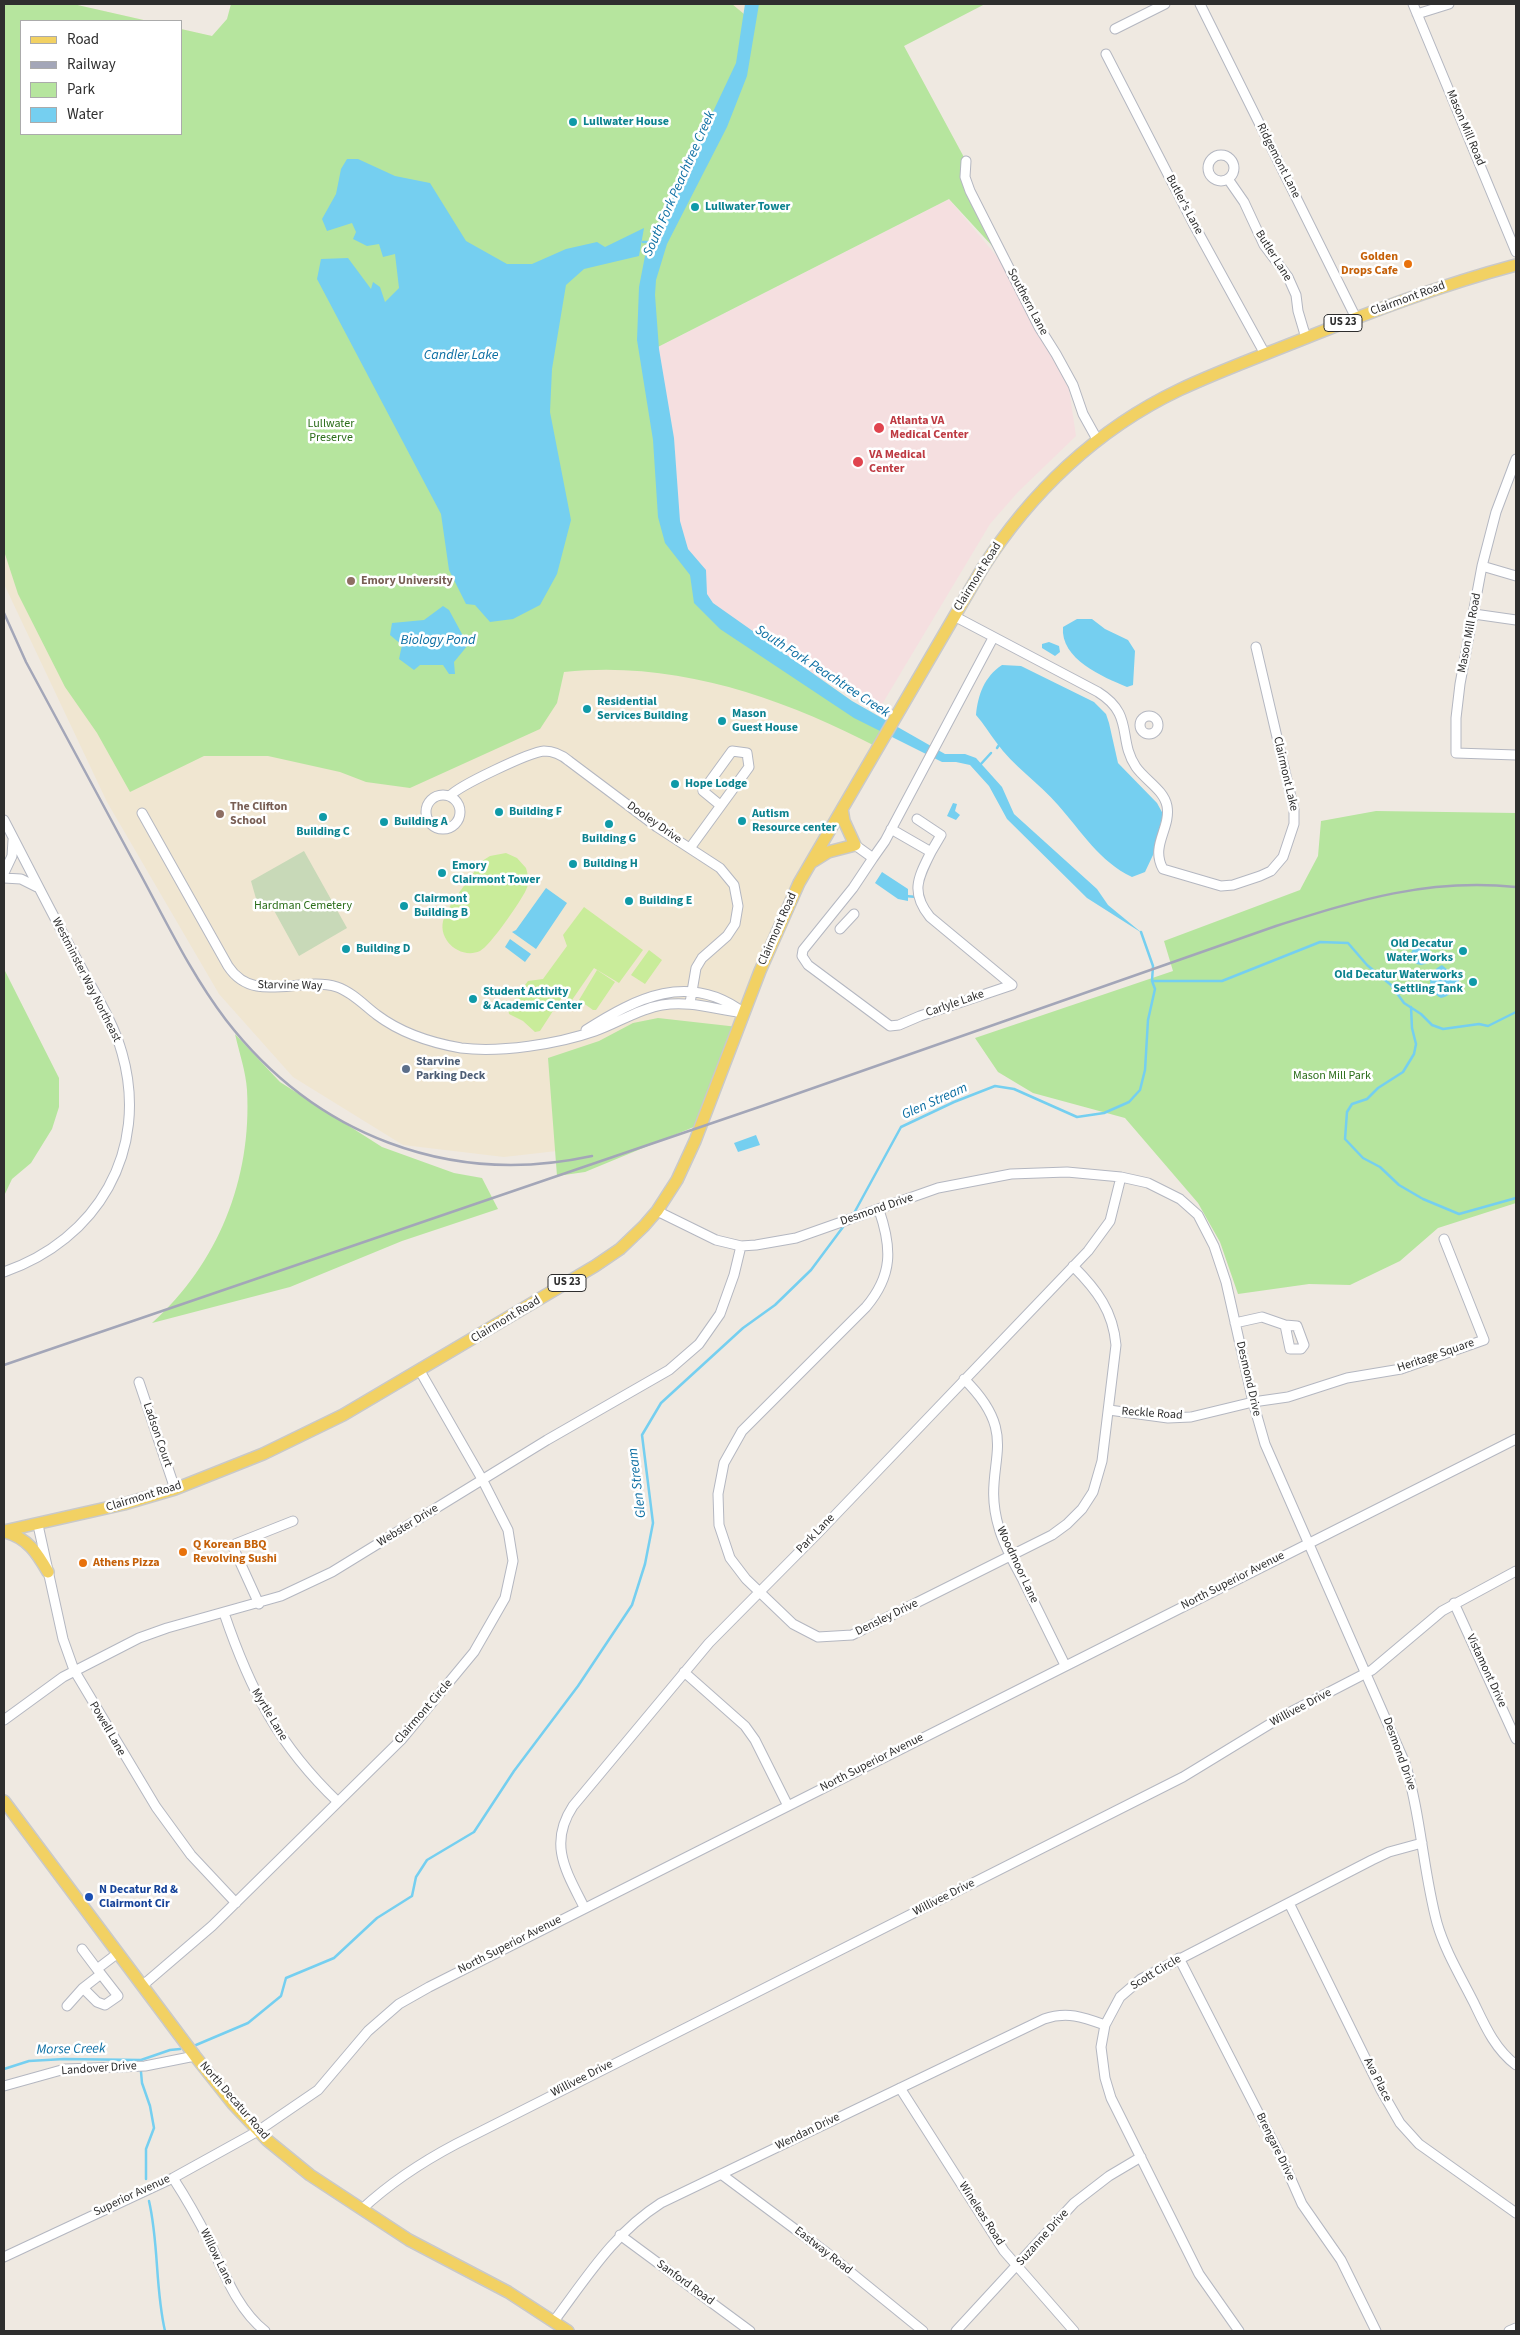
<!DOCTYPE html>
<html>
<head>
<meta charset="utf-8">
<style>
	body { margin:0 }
	#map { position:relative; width:1520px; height:2335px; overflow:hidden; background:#efe9e1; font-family:"Source Sans 3",sans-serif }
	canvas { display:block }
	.frame { position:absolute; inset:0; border:5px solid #2e2e2e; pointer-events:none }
	.legend { position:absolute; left:20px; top:20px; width:162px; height:115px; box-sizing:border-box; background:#fff; border:1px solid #ababab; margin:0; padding:6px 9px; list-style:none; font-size:15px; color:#2e2e2e }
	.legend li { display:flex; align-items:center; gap:10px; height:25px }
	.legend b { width:25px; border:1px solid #ababab }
</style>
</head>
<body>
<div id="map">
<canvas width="1520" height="2335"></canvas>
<div class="frame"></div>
<ul class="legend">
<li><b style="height:6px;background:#f2d163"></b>Road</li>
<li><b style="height:6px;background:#a3a6b8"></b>Railway</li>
<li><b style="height:14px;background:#b6e59e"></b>Park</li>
<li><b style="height:14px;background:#75cff0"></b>Water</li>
</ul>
</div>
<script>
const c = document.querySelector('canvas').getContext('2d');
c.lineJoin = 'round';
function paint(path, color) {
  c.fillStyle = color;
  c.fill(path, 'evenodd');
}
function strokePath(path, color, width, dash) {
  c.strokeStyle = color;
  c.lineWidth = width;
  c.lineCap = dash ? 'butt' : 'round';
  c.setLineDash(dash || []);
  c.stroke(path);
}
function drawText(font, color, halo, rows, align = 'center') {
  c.font = font + ' "Source Sans 3",sans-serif';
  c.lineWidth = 5;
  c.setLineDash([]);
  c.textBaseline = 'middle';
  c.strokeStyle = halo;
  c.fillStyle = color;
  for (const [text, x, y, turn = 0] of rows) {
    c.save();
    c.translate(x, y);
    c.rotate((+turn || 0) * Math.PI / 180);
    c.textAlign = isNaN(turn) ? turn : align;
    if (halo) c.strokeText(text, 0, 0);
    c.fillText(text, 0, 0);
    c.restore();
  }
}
paint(new Path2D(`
	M 4,4 L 73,4 L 148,21 L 21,21 L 21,134 L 181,134 L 181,29 L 212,36 L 277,4 L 752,4 L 650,351 L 701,594 L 889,727 L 810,863 L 741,1021 L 601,1146 L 504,1157 L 403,1145 L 293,1077 L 219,994 L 107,802 L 4,584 Z`), '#f0e6d1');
paint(new Path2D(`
	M 949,199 L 999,259 L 1069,389 L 1076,436 L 1018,492 L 990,524 L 878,711 L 770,650 L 712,607 L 683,547 L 650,351 Z`), '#f5dfe0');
paint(new Path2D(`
	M 4,4 L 73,4 L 148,21 L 21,21 L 21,134 L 181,134 L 181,29 L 212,36 L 227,19 L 231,4 L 732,4 L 750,19 L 752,4 L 985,4 L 904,46 L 966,161 L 964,170 L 1006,261 L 949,199 L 650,351 L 667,490 L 709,610 L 889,727 L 877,747 C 781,697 674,660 564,672 L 557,703 L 540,729 L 410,788 L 366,782 L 340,772 L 268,756 L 204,756 L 130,792 L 97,733 L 65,687 L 18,594 L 4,551 Z
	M 1376,811 L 1516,813 L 1516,1203 L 1438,1228 L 1400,1261 L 1350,1285 L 1309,1284 L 1238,1294 L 1220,1242 L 1198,1203 L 1125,1118 L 1033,1093 L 998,1072 L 975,1038 L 1173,971 L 1164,941 L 1300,890 L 1318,856 L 1321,821 Z
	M 4,969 L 59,1078 L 59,1107 L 52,1129 L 31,1163 L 12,1179 L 4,1196 Z
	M 658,1018 L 738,1027 L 701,1124 L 585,1172 L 557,1176 L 548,1058 L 599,1041 L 633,1023 Z
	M 235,1034 L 280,1082 L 382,1147 L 454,1173 L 482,1178 L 498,1209 L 402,1241 L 290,1287 L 152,1323 C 218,1264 252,1179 247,1090 C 246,1072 239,1052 235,1034 Z`), '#b6e59e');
paint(new Path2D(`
	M 304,851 L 347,928 L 299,956 L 271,905 L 264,907 L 260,901 L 257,902 L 251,881 Z`), '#c8d9b8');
paint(new Path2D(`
	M 506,853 L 517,858 L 526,868 C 528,875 530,883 526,890 C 521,901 490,946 480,951 C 460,960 436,939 444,918 C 449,904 472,876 482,861 L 490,856 Z
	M 584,907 L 643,950 L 619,983 L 594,968 L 572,1000 L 562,997 L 540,1031 L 535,1032 L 523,1021 L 509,1014 L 508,1008 L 528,981 L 543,979 L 567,946 L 563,935 Z
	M 649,950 L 662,960 L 645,984 L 631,975 Z
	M 597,970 L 615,982 L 596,1010 L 593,1010 L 579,1000 Z`), '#c9ec9a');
paint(new Path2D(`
	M 745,4 L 759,4 L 747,76 L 727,127 L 667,244 L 656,280 L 655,295 L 659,349 L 674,438 L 680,521 L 688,549 L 706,570 L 707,594 L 713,603 L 852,701 L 945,754 L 965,754 L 976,758 L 1002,787 L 1014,814 L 1097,889 L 1108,905 L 1142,933 L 1087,898 L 1007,819 L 989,786 L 970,765 L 956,762 L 942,762 L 854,718 L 720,629 L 694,603 L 690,575 L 665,543 L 658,517 L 653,440 L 637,340 L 639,287 L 645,256 L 736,63 Z
	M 347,159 L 358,159 L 395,176 L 430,183 L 466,241 L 507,264 L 532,264 L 566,249 L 597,242 L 605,247 L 644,228 L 639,256 L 584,269 L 566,285 L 552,369 L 550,412 L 571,520 L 557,574 L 540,605 L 513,619 L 490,622 L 475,605 L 466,604 L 449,570 L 441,514 L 317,279 L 321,259 L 348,258 L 371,289 L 373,282 L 380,287 L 385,302 L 399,288 L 395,254 L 383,257 L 379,244 L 367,246 L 353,239 L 356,232 L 352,223 L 327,231 L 322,219 L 336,194 L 341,169 Z
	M 443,606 L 449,610 L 468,645 L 454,662 L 455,674 L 449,674 L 443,665 L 420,665 L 414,670 L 399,659 L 402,645 L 390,635 L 392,623 L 424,620 Z
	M 1077,619 L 1092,619 L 1105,629 L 1128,640 L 1135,651 L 1133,685 L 1127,687 C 1103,677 1060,659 1063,627 Z
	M 1049,642 L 1059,646 L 1060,652 L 1055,656 L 1042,648 L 1042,644 Z
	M 1002,665 L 1021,666 L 1094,702 L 1106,714 L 1109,723 L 1118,763 L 1157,803 L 1163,814 L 1153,855 L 1145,872 L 1132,877 C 1100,862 1081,831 1058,805 C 1039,783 1013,766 996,742 C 989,733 984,724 976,715 C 978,695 984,677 1002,665 Z
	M 953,803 L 957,804 L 955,811 L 960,815 L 956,820 L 947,816 Z
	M 882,872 L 908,889 L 908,901 L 898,899 L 875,883 Z
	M 546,888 L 567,903 L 536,949 L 512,932 L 516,930 Z
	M 510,939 L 531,954 L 525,962 L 505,947 Z
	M1411 955a10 10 0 1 1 20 0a10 10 0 1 1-20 0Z
	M 1442,965 L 1449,971 L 1453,969 L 1460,975 C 1459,987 1453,995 1441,998 C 1426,990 1427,972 1442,965 Z
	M 756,1135 L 760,1145 L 738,1152 L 734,1143 Z`), '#75cff0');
strokePath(new Path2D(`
	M 643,242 L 652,242
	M 997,748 L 999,745
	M 980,765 L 991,753
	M 905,896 L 917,897
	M 1141,932 L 1153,966 L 1152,981
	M 1152,981 L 1222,981 L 1320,942 L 1348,943 L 1367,965 L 1391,985 L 1404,1003 L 1421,1014 L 1432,1025 L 1443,1029 L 1479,1024 L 1488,1026 L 1516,1012
	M 1411,1007 L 1412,1028 L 1416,1044 L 1414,1054 L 1403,1072 L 1378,1088 L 1367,1099 L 1352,1104 L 1347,1112 L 1345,1139 L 1363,1158 L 1380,1167 L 1399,1185 L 1423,1199 L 1459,1214 L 1516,1198
	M 853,1215 L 901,1127 L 954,1102 L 995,1086 L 1014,1089 L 1077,1117 L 1104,1113 L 1129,1102 L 1140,1090 L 1145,1070 L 1148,1020 L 1155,989 L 1152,981
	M 196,2045 L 248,2023 L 281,1996 L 286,1978 L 334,1958 L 377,1918 L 412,1896 L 416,1877 L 427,1860 L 474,1832 L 514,1771 L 578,1686 L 632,1605 L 645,1564 L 653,1523 L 642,1435 L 661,1403 L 743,1328 L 775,1305 L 811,1270 L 846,1223
	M 141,2060 L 170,2050 L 180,2049
	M 4,2069 L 29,2061 L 64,2059 L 141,2060
	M 141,2072 L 142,2083 L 150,2106 L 154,2128 L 146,2149 L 146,2179
	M 149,2201 C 159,2244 155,2288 165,2331`), '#75cff0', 2.5);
const minor = new Path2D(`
	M 1200,4 L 1356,318
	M 1413,4 L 1516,252
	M 1417,14 L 1449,4
	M 1115,29 L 1165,4
	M 1106,54 L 1193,223 L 1265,354
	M1208 168a13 13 0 1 1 26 0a13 13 0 1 1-26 0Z
	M 966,161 L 965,177 L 970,191 L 1039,327 L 1056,354 L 1073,385 L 1083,414 L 1098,441
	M 1228,179 L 1244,202 L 1264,245 L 1288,277 L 1296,295 L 1298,311 L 1306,338
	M 1516,459 L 1496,512 L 1482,566 L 1460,684 L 1456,718 L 1456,753 L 1516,755
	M 1482,566 L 1516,576
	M 1474,614 L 1516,620
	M 954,616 L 1098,692 C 1135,715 1117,739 1136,767 C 1145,780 1164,790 1167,806 C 1171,829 1150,845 1163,869 L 1221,886 L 1233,885 L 1260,876 L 1271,871 L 1283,857 L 1294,824 L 1294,810 L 1256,647
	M1140 725a9 9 0 1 1 18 0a9 9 0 1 1-18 0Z
	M426 812a17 17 0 1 1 34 0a17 17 0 1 1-34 0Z
	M 450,796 C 458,786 530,752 544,751 C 554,751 562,755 569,761 L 657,827 L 720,868 L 734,885 L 738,906 L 735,924 L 727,936 L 702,958 L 696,968 L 690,1003
	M 142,813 L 228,966 C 254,1006 300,975 337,987 C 352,992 365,1006 377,1015 C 401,1033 432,1043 461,1048 C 500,1053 558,1044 595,1031 C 618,1023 638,1009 662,1005 C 691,1000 716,1010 744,1013
	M 917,819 L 941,835 L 931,852
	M 4,820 C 28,866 51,912 76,958 C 92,989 113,1020 122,1053 C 150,1151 97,1240 4,1272
	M 855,845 L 873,858 L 853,888 L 803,950 L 802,956 L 808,965 L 890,1026 L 899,1025 L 920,1016 L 1012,985 L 930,917 C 910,892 918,878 931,852 L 891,829
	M 690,848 L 749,767 L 747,753 L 732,751 L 703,791 L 720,805
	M 873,858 L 885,841 L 993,638
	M 4,873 L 12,856 L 13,840
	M 4,878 L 21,879 L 37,887
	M 840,929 L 854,914
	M 586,1030 C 636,998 689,971 744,1013
	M 879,1210 C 892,1248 893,1275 866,1307 L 742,1431 L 724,1463 L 718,1494 L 719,1525 L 730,1558 L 746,1579 L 793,1624 L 818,1637 L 852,1635 L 1052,1535 L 1067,1524 L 1082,1509 L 1093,1492 L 1102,1461 L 1116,1345 C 1113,1311 1097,1290 1073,1266
	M 657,1211 L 716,1240 L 741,1246 L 756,1245 L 796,1238 L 938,1188 L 1011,1174 L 1067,1172 L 1121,1177 L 1148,1183 L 1180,1199 L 1198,1215 L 1214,1246 L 1226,1282 L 1253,1402 L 1265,1444 L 1405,1763 C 1421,1815 1423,1871 1437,1923 C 1445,1951 1461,1977 1474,2003 C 1485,2026 1495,2049 1516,2065
	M 1235,1323 L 1262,1317 L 1285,1325 L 1297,1326 L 1304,1345 L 1301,1349 L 1290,1349 L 1285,1325
	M 964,1379 C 1026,1440 979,1463 999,1528 C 1004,1546 1014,1563 1023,1580 C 1037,1608 1051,1637 1065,1665
	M 139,1382 L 175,1489
	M 1109,1410 L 1168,1418 L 1191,1417 L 1253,1402 L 1288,1397 L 1347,1378 L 1401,1369 L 1484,1340 L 1444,1239
	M 38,1525 L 63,1639 L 74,1670 L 156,1807 L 191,1855 L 236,1903
	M 1454,1603 L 1516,1739
	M 259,1604 L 234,1549 L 235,1544 L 293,1521
	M 224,1613 C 250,1690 279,1746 338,1802
	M 684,1672 L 745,1726 L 755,1740 L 788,1806
	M 4,1720 L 63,1677 L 139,1638 L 167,1628 L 281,1596 L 332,1572 L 547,1440 L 669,1370 L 699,1344 L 720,1314 L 734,1275 L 741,1246
	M 1289,1903 L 1381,2090 L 1400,2123 L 1419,2144 L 1516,2213
	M 584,1907 C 566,1871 548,1844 573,1806 L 709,1643 L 818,1533 L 1088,1251 L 1110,1221 L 1121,1177
	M 82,1949 L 97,1969
	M 1179,1958 L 1283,2161 L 1302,2204 L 1341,2260 L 1376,2331
	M 142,1986 L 212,1926 L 402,1739 L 474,1652 L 505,1598 L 513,1561 L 508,1530 L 482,1479 L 420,1371
	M 83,1988 L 101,1974
	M 67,2006 L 83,1988 L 97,2002 L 105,2005 L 118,1996 L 97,1969 L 118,1953
	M 4,2086 L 65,2069 L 145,2066 L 195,2056
	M 900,2088 L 1004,2251 L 1074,2331
	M 721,2174 L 827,2253 L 923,2331
	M 173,2178 C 186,2198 198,2219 209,2241 C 224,2272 237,2309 265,2331
	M 362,2209 C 390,2183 422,2162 456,2144 L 1183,1777 L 1283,1716 L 1372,1670 L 1442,1611 L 1516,1571
	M 620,2235 L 750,2331
	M 4,2257 L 173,2178 L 258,2131 L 318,2090 L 368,2031 L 399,2004 L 429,1987 L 1516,1439
	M 554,2321 C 587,2277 614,2233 661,2203 L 1044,2019 C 1067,2011 1083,2017 1105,2025
	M 956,2331 L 1074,2203 L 1109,2176 L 1141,2157
	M 1239,2331 L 1199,2274 L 1111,2098 L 1105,2078 L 1101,2047 L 1105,2025 L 1120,1997 L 1141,1979 L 1372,1860 L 1389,1852 L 1422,1843
	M 1509,2331 L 1516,2328`);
const major = new Path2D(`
	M 812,862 L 828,852 L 855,845 L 844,821 L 842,809
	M 4,1531 L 124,1504 L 175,1489 L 263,1454 L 343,1415 L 595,1266 L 620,1249 L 644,1226 L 657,1211 L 677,1180 L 695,1141 L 760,971 L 799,883 L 982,569 C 1030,493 1097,429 1179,390 C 1217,372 1258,357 1298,341 C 1370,312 1441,285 1516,265
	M 5,1532 C 28,1538 37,1553 48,1572
	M 4,1801 L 195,2056 L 233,2104 L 267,2140 L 310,2175 L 409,2240 L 508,2292 L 568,2331`);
strokePath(minor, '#b4b7c1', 11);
strokePath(major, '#c9c9c9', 14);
strokePath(minor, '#fff', 9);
strokePath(major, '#f2d163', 11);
strokePath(new Path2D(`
	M 4,613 L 26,662 C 63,730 100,798 136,866 C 164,917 190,973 226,1020 C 315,1135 449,1187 592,1156
	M 4,1365 L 762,1106 L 1276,926 C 1358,900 1428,878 1516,887`), '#a3a6b8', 2.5);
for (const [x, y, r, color] of [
	[573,122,5,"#0f9aa8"],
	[695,207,5,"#0f9aa8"],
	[1408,264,5,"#e8710a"],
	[879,428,6,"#e0444e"],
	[858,462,6,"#e0444e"],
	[351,581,5,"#8d6e63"],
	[587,709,5,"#0f9aa8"],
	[722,721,5,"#0f9aa8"],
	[675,784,5,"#0f9aa8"],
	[499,812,5,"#0f9aa8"],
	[220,814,5,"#8d6e63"],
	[323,817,5,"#0f9aa8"],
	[742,821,5,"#0f9aa8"],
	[384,822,5,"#0f9aa8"],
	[609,824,5,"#0f9aa8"],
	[573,864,5,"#0f9aa8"],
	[442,873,5,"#0f9aa8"],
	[629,901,5,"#0f9aa8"],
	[404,906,5,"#0f9aa8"],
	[346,949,5,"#0f9aa8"],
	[1463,951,5,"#0f9aa8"],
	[1473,982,5,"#0f9aa8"],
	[473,999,5,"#0f9aa8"],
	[406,1069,5,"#5c6f8a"],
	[183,1552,5,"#e8710a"],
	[83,1563,5,"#e8710a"],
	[89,1897,5,"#1a4fb4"]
]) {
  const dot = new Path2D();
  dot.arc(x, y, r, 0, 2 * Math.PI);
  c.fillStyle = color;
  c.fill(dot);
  strokePath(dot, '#fff', 2);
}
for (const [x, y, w] of [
	[1343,323,38],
	[567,1283,38]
]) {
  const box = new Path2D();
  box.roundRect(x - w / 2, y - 8.5, w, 17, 4);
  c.fillStyle = '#fff';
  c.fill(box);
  strokePath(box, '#2e2e2e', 1);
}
drawText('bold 11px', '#2e2e2e', null, [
	["US 23",1343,323],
	["US 23",567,1283]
]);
drawText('bold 12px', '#0d838f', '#fff', [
	["Lullwater House",583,122],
	["Lullwater Tower",705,207],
	["Residential",597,702],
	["Services Building",597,716],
	["Mason",732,714],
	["Guest House",732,728],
	["Hope Lodge",685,784],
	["Building F",509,812],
	["Autism",752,814],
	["Resource center",752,828],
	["Building A",394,822],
	["Building C",323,832,"center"],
	["Building G",609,839,"center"],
	["Building H",583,864],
	["Emory",452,866],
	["Clairmont Tower",452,880],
	["Clairmont",414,899],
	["Building B",414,913],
	["Building E",639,901],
	["Old Decatur",1453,944,"right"],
	["Water Works",1453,958,"right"],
	["Building D",356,949],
	["Old Decatur Waterworks",1463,975,"right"],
	["Settling Tank",1463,989,"right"],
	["Student Activity",483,992],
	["& Academic Center",483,1006]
], 'left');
drawText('12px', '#2e2e2e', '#fff', [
	["Mason Mill Road",1465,128,67],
	["Ridgemont Lane",1278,161,63],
	["Butler's Lane",1184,205,62],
	["Butler Lane",1273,256,58],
	["Clairmont Road",1408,299,-20],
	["Southern Lane",1027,302,62],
	["Clairmont Road",978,577,-58],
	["Mason Mill Road",1470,633,-79],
	["Clairmont Lake",1285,774,77],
	["Dooley Drive",654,823,35],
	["Clairmont Road",778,929,-66],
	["Westminster Way Northeast",86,980,63],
	["Starvine Way",290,986,1],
	["Carlyle Lake",955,1004,-19],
	["Desmond Drive",877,1210,-19],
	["Clairmont Road",506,1320,-31],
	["Heritage Square",1436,1356,-19],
	["Desmond Drive",1248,1379,77],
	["Reckle Road",1152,1414,4],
	["Ladson Court",157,1435,71],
	["Clairmont Road",144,1497,-17],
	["Webster Drive",408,1526,-32],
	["Park Lane",816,1534,-46],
	["Woodmoor Lane",1017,1565,65],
	["North Superior Avenue",1233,1581,-27],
	["Densley Drive",887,1618,-26],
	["Vistamont Drive",1486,1671,65],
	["Willivee Drive",1301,1708,-28],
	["Clairmont Circle",424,1712,-49],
	["Myrtle Lane",269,1715,59],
	["Powell Lane",107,1729,60],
	["Desmond Drive",1399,1754,70],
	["North Superior Avenue",872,1763,-27],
	["Willivee Drive",944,1898,-27],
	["North Superior Avenue",510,1945,-27],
	["Scott Circle",1156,1973,-31],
	["Landover Drive",99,2069,-4],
	["Willivee Drive",582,2079,-27],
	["Ava Place",1377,2080,63],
	["North Decatur Road",234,2101,49],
	["Wendan Drive",808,2132,-26],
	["Brengare Drive",1275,2147,64],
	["Superior Avenue",132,2196,-25],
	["Wineleas Road",981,2214,57],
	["Suzanne Drive",1043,2238,-48],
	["Eastway Road",823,2251,38],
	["Willow Lane",216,2257,64],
	["Sanford Road",685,2283,36]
]);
drawText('bold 12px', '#c56008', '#fff', [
	["Golden",1398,257,"right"],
	["Drops Cafe",1398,271,"right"],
	["Q Korean BBQ",193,1545],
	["Revolving Sushi",193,1559],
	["Athens Pizza",93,1563]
], 'left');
drawText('bold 12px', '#be3a42', '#fff', [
	["Atlanta VA",890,421],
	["Medical Center",890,435],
	["VA Medical",869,455],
	["Center",869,469]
], 'left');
drawText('12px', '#2c6e1b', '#fff', [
	["Lullwater",331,424],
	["Preserve",331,438],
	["Hardman Cemetery",303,906],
	["Mason Mill Park",1332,1076]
]);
drawText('bold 12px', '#785e54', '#fff', [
	["Emory University",361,581],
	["The Clifton",230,807],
	["School",230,821]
], 'left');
drawText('bold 12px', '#4e5e75', '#fff', [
	["Starvine",416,1062],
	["Parking Deck",416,1076]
], 'left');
drawText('bold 12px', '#164399', '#fff', [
	["N Decatur Rd &",99,1890],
	["Clairmont Cir",99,1904]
], 'left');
drawText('italic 14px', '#0d6fa3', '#fff', [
	["South Fork Peachtree Creek",680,184,-66],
	["Candler Lake",461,356],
	["Biology Pond",438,641],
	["South Fork Peachtree Creek",822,672,33],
	["Glen Stream",935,1102,-24],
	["Glen Stream",638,1483,-97],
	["Morse Creek",71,2050,-1]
]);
</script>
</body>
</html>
